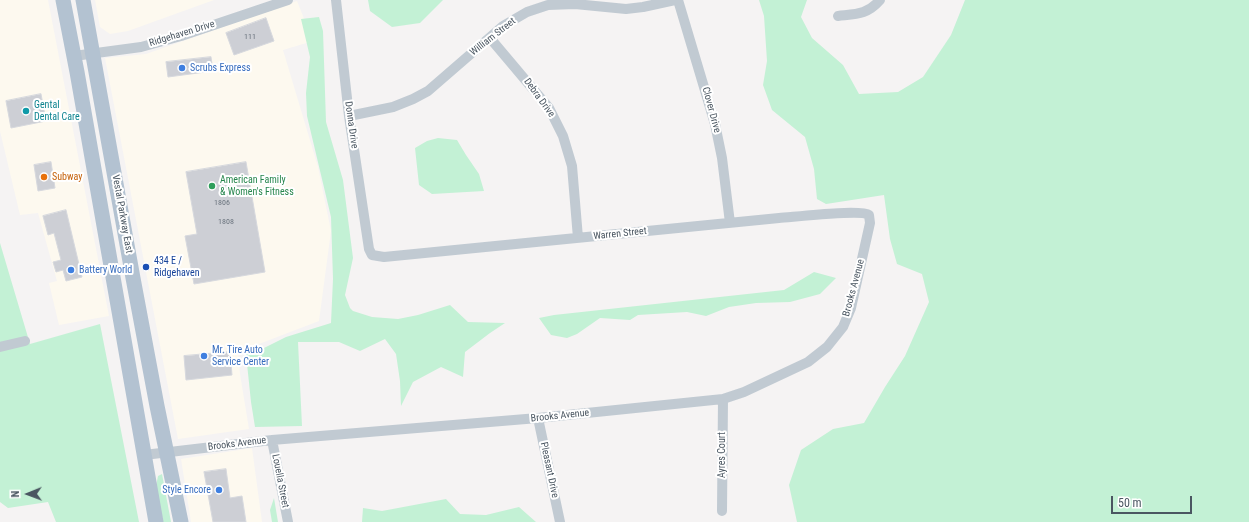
<!DOCTYPE html>
<html>
<head>
<meta charset="utf-8">
<style>
	body { margin:0 }
	#map { position:relative; width:1249px; height:522px; overflow:hidden; background:#f5f3f3; font-family:"Roboto Condensed",sans-serif }
	canvas { display:block }
	.north { position:absolute; left:8px; top:474px; width:40px; height:40px; -webkit-text-stroke:3px #fff; paint-order:stroke; rotate:269deg; font-size:11px; font-weight:700; line-height:16px; text-align:center; color:#4a5661 }
	.north::after { content:''; display:block; margin:auto; width:14px; height:18px; background:#4a5661; clip-path:polygon(50% 0,100% 100%,50% 72%,0 100%) }
	.scale { position:absolute; left:1111px; top:496px; width:81px; height:18px; box-sizing:border-box; border:2px solid #4a5661; border-top:0; padding-left:5px; font-size:12px; line-height:14px; white-space:nowrap; color:#4a5661; -webkit-text-stroke:3px #fff; paint-order:stroke }
</style>
</head>
<body>
<div id="map">
<canvas width="1249" height="522"></canvas>
<div class="north">N</div>
<div class="scale">50 m</div>
</div>
<script>
const c = document.querySelector('canvas').getContext('2d');
c.lineJoin = 'round';
function paint(path, color) {
  c.fillStyle = color;
  c.fill(path, 'evenodd');
}
function strokePath(path, color, width, dash) {
  c.strokeStyle = color;
  c.lineWidth = width;
  c.lineCap = dash ? 'butt' : 'round';
  c.setLineDash(dash || []);
  c.stroke(path);
}
function drawText(font, color, halo, rows, align = 'center') {
  c.font = font + ' "Roboto Condensed",sans-serif';
  c.lineWidth = 4;
  c.setLineDash([]);
  c.textBaseline = 'middle';
  c.strokeStyle = halo;
  c.fillStyle = color;
  for (const [text, x, y, turn = 0] of rows) {
    c.save();
    c.translate(x, y);
    c.rotate((+turn || 0) * Math.PI / 180);
    c.textAlign = isNaN(turn) ? turn : align;
    if (halo) c.strokeText(text, 0, 0);
    c.fillText(text, 0, 0);
    c.restore();
  }
}
paint(new Path2D(`
	M 0,0 L 48,0 L 109,316 L 59,325 L 49,283 L 57,281 L 38,213 L 20,215 L 0,131 Z
	M 95,0 L 214,0 L 128,31 L 110,34 L 100,27 Z
	M 297,1 L 313,41 L 283,50 L 318,167 L 331,231 L 319,321 L 238,352 L 240,374 L 249,429 L 178,439 L 105,58 L 146,54 Z
	M 252,448 L 262,522 L 191,522 L 181,459 Z`), '#fdf9ef');
paint(new Path2D(`
	M 368,0 L 443,0 L 420,23 L 392,27 L 370,11 Z
	M 759,0 L 807,0 L 801,17 L 812,38 L 843,65 L 859,94 L 898,92 L 923,77 L 951,35 L 965,0 L 1249,0 L 1249,522 L 797,522 L 789,485 L 801,450 L 833,429 L 864,423 L 885,387 L 905,356 L 929,302 L 922,274 L 897,264 L 890,239 L 884,195 L 826,204 L 817,199 L 814,169 L 805,137 L 772,110 L 763,85 L 767,61 L 764,16 Z
	M 319,17 L 323,31 L 326,122 L 343,180 L 353,258 L 345,295 L 350,308 L 353,311 L 372,317 L 398,319 L 418,315 L 450,305 L 468,322 L 505,323 L 490,333 L 465,352 L 463,377 L 441,367 L 413,382 L 401,406 L 400,381 L 396,354 L 385,339 L 360,351 L 339,342 L 298,342 L 302,426 L 255,427 L 251,402 L 246,354 L 260,350 L 286,337 L 331,323 L 333,279 L 331,217 L 307,116 L 306,93 L 310,57 L 301,19 Z
	M 438,138 L 457,140 L 466,155 L 479,174 L 484,191 L 432,194 L 419,185 L 415,148 L 427,141 Z
	M 0,243 L 30,344 L 100,324 L 139,522 L 56,522 L 48,502 L 8,508 L 0,502 Z
	M 814,272 L 836,278 L 820,294 L 790,302 L 756,303 L 729,307 L 706,316 L 687,312 L 638,315 L 630,320 L 600,318 L 577,334 L 567,338 L 551,335 L 539,318 L 554,315 L 784,290 Z
	M 162,474 L 171,522 L 163,522 L 156,486 L 158,476 Z
	M 274,498 L 278,522 L 272,522 L 270,510 Z
	M 446,499 L 460,514 L 486,515 L 519,507 L 536,522 L 362,522 L 363,508 L 382,511 Z`), '#c3f1d5');
const building = new Path2D(`
	M 266,18 L 274,41 L 234,55 L 226,33 Z
	M 211,57 L 213,71 L 168,77 L 166,62 Z
	M 41,94 L 46,121 L 11,128 L 6,101 Z
	M 51,162 L 55,188 L 38,191 L 34,165 Z
	M 246,162 L 265,272 L 194,284 L 185,236 L 197,234 L 186,172 Z
	M 66,210 L 82,277 L 66,281 L 63,270 L 56,272 L 53,262 L 61,260 L 54,233 L 48,235 L 43,216 Z
	M 230,352 L 232,375 L 186,380 L 184,356 Z
	M 226,469 L 230,498 L 242,496 L 246,522 L 213,522 L 204,472 Z`);
paint(building, '#cdcfd5');
strokePath(building, '#d7d9de', 1);
strokePath(new Path2D(`
	M 678,0 L 715,124 L 722,158 L 730,223
	M 838,16 C 856,14 867,15 880,0
	M 490,38 L 549,108 L 563,136 L 572,166 L 578,238
	M 74,56 L 141,47 L 181,36 L 288,0
	M 349,116 L 393,107 L 413,99 L 428,91 L 503,26 L 527,12 L 548,5 L 575,4 L 626,9 L 643,7 L 675,0
	M 0,347 L 25,341
	M 538,418 L 560,522
	M 272,440 L 288,522
	M 144,455 L 272,440 L 538,418 L 723,399 L 744,392 L 808,362 L 827,347 L 843,327 L 851,308 L 870,223 L 869,215 C 861,209 794,217 779,218 C 647,231 515,244 384,257 L 372,255 L 369,249 L 349,116 L 336,0
	M 722,511 L 723,399`), '#c1cad2', 10);
strokePath(new Path2D(`
	M 63,0 L 77,72 L 156,522
	M 83,0 L 133,278 L 157,406 L 181,522`), '#b3c2d1', 15);
for (const [x, y, r, color] of [
	[182,68,4,"#3f7fe0"],
	[26,111,4,"#0f9aa8"],
	[44,177,4,"#e8710a"],
	[212,186,4,"#2e9e5b"],
	[146,267,4,"#1a4fb4"],
	[71,270,4,"#3f7fe0"],
	[204,356,4,"#3f7fe0"],
	[219,490,4,"#3f7fe0"]
]) {
  const dot = new Path2D();
  dot.arc(x, y, r, 0, 2 * Math.PI);
  c.fillStyle = color;
  c.fill(dot);
  strokePath(dot, '#fff', 1.5);
}
drawText('8px', '#6b747e', null, [
	["111",250,37],
	["1806",222,203],
	["1808",226,222]
]);
drawText('10px', '#4a5661', '#fff', [
	["Ridgehaven Drive",182,34,-17],
	["William Street",493,37,-38],
	["Debra Drive",539,98,54],
	["Clover Drive",711,110,75],
	["Donna Drive",351,125,82],
	["Vestal Parkway East",122,214,80],
	["Warren Street",620,234,-6],
	["Brooks Avenue",854,288,-75],
	["Brooks Avenue",560,416,-6],
	["Brooks Avenue",237,444,-7],
	["Ayres Court",722,455,-90],
	["Pleasant Drive",549,470,78],
	["Louella Street",280,481,79]
]);
drawText('10px', '#366cbe', '#fff', [
	["Scrubs Express",190,68],
	["Battery World",79,270],
	["Mr. Tire Auto",212,350],
	["Service Center",212,362],
	["Style Encore",211,490,"right"]
], 'left');
drawText('10px', '#0d838f', '#fff', [
	["Gental",34,105],
	["Dental Care",34,117]
], 'left');
drawText('10px', '#c56008', '#fff', [
	["Subway",52,177]
], 'left');
drawText('10px', '#27864d', '#fff', [
	["American Family",220,180],
	["& Women's Fitness",220,192]
], 'left');
drawText('10px', '#164399', '#fff', [
	["434 E /",154,261],
	["Ridgehaven",154,273]
], 'left');
</script>
</body>
</html>
